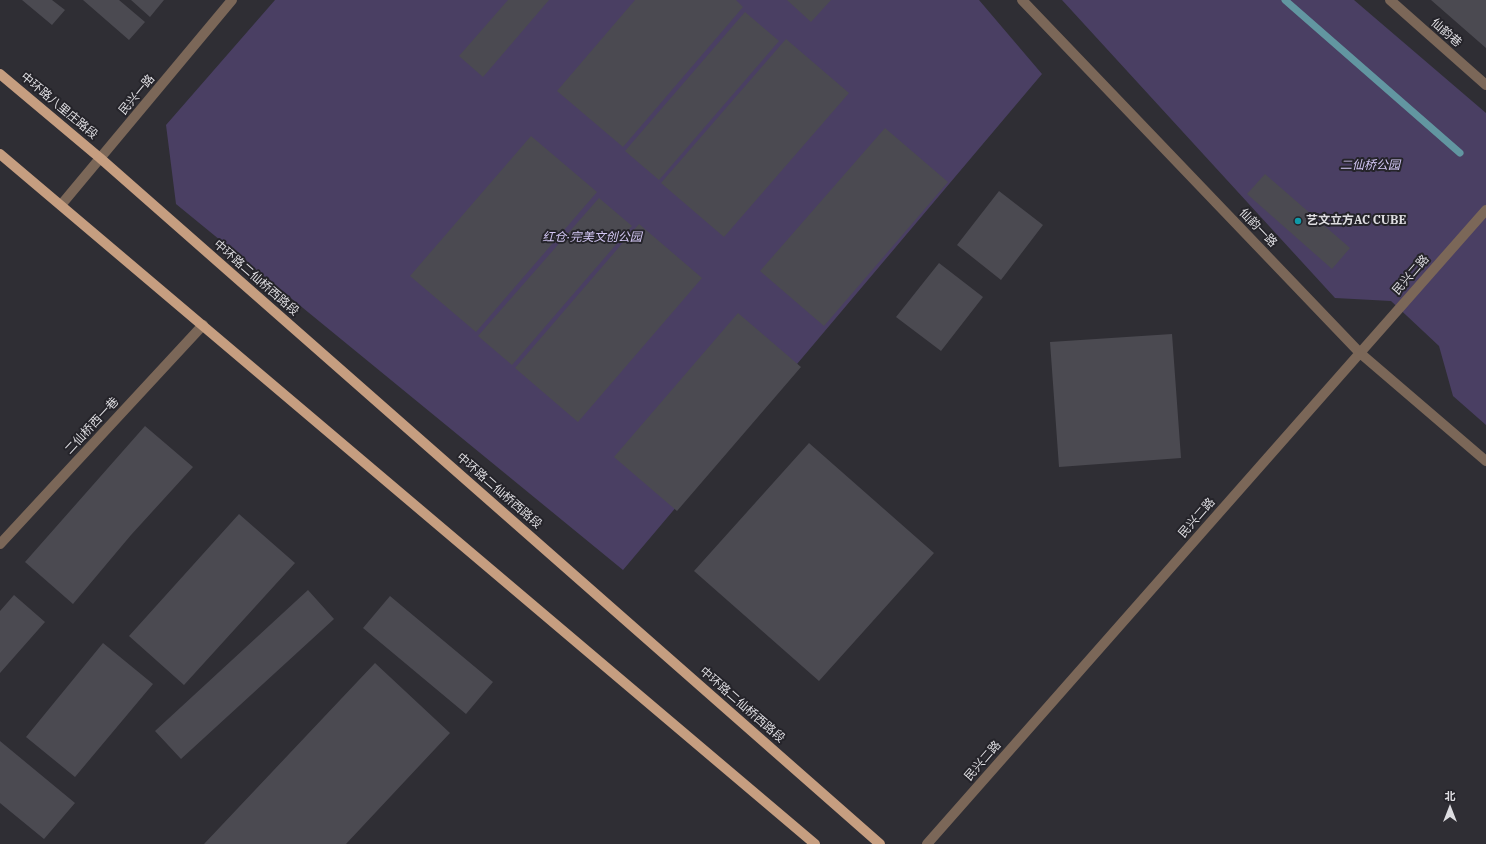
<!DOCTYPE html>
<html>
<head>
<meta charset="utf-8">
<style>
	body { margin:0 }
	#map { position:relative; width:1486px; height:844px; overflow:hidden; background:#2f2e34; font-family:"IBM Plex Serif","Noto Sans SC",serif }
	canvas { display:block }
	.north { position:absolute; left:1430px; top:788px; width:40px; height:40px; -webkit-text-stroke:3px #25242a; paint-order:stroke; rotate:0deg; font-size:11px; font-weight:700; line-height:16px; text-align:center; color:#dedde1 }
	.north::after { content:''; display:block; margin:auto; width:14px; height:18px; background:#dedde1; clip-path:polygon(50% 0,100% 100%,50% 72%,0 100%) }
</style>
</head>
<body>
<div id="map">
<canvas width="1486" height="844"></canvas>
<div class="north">北</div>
</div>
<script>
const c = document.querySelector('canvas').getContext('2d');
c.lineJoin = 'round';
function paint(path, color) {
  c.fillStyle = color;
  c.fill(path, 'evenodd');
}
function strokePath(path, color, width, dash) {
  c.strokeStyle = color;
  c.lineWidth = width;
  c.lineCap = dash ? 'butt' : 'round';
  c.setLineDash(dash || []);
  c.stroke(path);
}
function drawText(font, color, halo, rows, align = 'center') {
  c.font = font + ' "IBM Plex Serif","Noto Sans SC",serif';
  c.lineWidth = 4;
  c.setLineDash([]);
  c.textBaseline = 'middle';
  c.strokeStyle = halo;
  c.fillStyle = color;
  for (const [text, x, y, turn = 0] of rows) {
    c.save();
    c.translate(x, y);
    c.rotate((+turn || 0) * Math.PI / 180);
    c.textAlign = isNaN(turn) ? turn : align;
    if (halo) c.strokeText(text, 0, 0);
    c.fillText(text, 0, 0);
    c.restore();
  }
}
paint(new Path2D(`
	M 275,0 L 979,0 L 1042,74 L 623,570 L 176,204 L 166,125 Z
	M 1062,0 L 1354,0 L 1486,113 L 1486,425 L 1453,396 L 1439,346 L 1391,301 L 1335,298 Z`), '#4a3f63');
strokePath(new Path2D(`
	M 1285,0 L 1460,153`), '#6296a1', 7);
paint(new Path2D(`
	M 22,0 L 52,0 L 65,10 L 52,25 Z
	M 83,0 L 119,0 L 145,22 L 129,40 Z
	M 131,0 L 164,0 L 150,17 Z
	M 508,0 L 549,0 L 483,77 L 459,56 Z
	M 635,0 L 736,0 L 743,7 L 623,147 L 557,91 Z
	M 787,0 L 831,0 L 811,22 Z
	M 1431,0 L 1486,0 L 1486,48 Z
	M 745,12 L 779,41 L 659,180 L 625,151 Z
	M 786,39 L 849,93 L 724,237 L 661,183 Z
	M 885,128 L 948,182 L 824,326 L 760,271 Z
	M 531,136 L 597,192 L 476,332 L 410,276 Z
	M 1265,174 L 1350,248 L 1332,269 L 1247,194 Z
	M 999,191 L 1043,225 L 1001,280 L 957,245 Z
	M 599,198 L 632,226 L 512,365 L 478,336 Z
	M 639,224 L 702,278 L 578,422 L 515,368 Z
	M 939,263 L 983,297 L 941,351 L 896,317 Z
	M 738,313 L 801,367 L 677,511 L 614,457 Z
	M 1172,334 L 1181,458 L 1059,467 L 1050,342 Z
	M 145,426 L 193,467 L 131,535 L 73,604 L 25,562 Z
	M 809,443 L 934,553 L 819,681 L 694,571 Z
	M 239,514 L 295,563 L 184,685 L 129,636 Z
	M 308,590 L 334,619 L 181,759 L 155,731 Z
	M 14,595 L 45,622 L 0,673 L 0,611 Z
	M 390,596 L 493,682 L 466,714 L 363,628 Z
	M 103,643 L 153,684 L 75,777 L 26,737 Z
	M 375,663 L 450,733 L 346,844 L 204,844 Z
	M 0,741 L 75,803 L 44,839 L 0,803 Z`), '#4b4a51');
strokePath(new Path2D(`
	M 1022,0 L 1360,353 L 1486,461
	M 1390,0 L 1486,85
	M 61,205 L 232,0
	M 0,544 L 203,325
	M 927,844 L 1486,210`), '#7b6758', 10);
strokePath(new Path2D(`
	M 0,74 L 100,158 L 880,844
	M 0,154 L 815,844`), '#c69e80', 10);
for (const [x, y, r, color] of [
	[1298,221,4,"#0f9aa8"]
]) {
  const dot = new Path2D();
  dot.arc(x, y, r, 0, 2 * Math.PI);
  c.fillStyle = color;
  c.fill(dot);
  strokePath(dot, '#25242a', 1.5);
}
drawText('12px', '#dedde1', '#25242a', [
	["仙韵巷",1446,33,41],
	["民兴一路",137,95,-50],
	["中环路八里庄路段",59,106,40],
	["仙韵一路",1258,228,46],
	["民兴二路",1411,275,-49],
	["中环路二仙桥西路段",256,278,41],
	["二仙桥西一巷",92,426,-47],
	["中环路二仙桥西路段",499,491,41],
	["民兴二路",1197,518,-49],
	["中环路二仙桥西路段",742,705,41],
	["民兴二路",983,761,-49]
]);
drawText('italic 12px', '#d3c7f4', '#25242a', [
	["二仙桥公园",1370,166],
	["红仓·完美文创公园",592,238]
]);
drawText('bold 12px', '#dedde1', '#25242a', [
	["艺文立方AC CUBE",1306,221]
], 'left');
</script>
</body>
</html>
